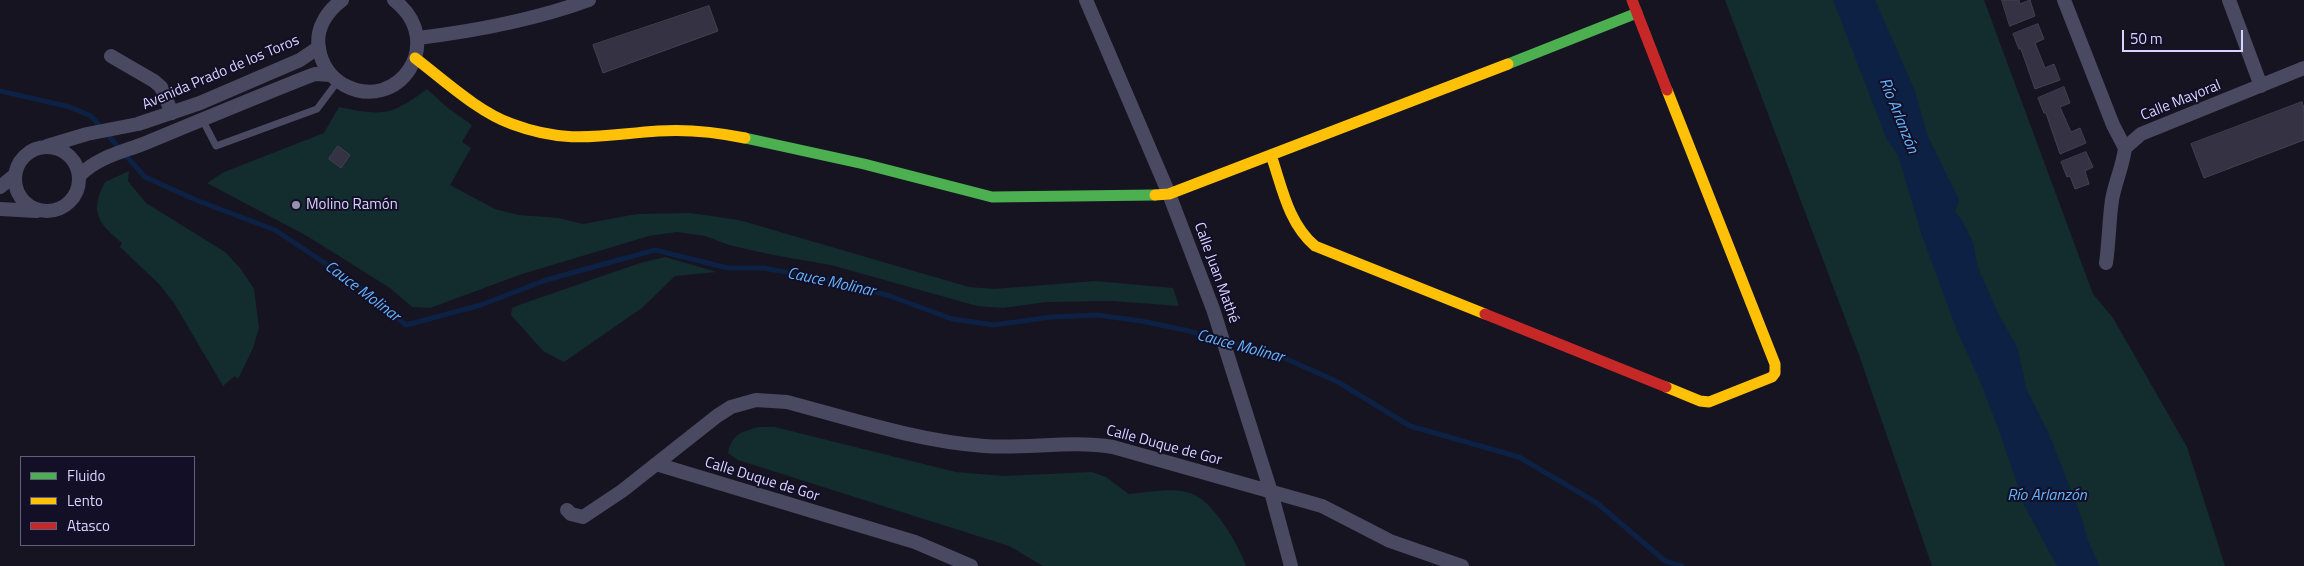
<!DOCTYPE html>
<html>
<head>
<meta charset="utf-8">
<style>
	body { margin:0 }
	#map { position:relative; width:2304px; height:566px; overflow:hidden; background:#161421; font-family:"Titillium Web",sans-serif }
	canvas { display:block }
	.legend { position:absolute; left:20px; top:456px; width:175px; height:90px; box-sizing:border-box; background:#130f26; border:1px solid #625e7d; margin:0; padding:6px 9px; list-style:none; font-size:15px; color:#d9d4ff }
	.legend li { display:flex; align-items:center; gap:10px; height:25px }
	.legend b { width:25px; border:1px solid #625e7d }
	.scale { position:absolute; left:2122px; top:30px; width:121px; height:22px; box-sizing:border-box; border:2px solid #d9d4ff; border-top:0; padding-left:6px; font-size:15px; line-height:18px; white-space:nowrap; color:#d9d4ff; -webkit-text-stroke:4px #130f26; paint-order:stroke }
</style>
</head>
<body>
<div id="map">
<canvas width="2304" height="566"></canvas>
<ul class="legend">
<li><b style="height:6px;background:#4caf50"></b>Fluido</li>
<li><b style="height:6px;background:#ffc107"></b>Lento</li>
<li><b style="height:6px;background:#c62828"></b>Atasco</li>
</ul>
<div class="scale">50 m</div>
</div>
<script>
const c = document.querySelector('canvas').getContext('2d');
c.lineJoin = 'round';
function paint(path, color) {
  c.fillStyle = color;
  c.fill(path, 'evenodd');
}
function strokePath(path, color, width, dash) {
  c.strokeStyle = color;
  c.lineWidth = width;
  c.lineCap = dash ? 'butt' : 'round';
  c.setLineDash(dash || []);
  c.stroke(path);
}
function drawText(font, color, halo, rows, align = 'center') {
  c.font = font + ' "Titillium Web",sans-serif';
  c.lineWidth = 4;
  c.setLineDash([]);
  c.textBaseline = 'middle';
  c.strokeStyle = halo;
  c.fillStyle = color;
  for (const [text, x, y, turn = 0] of rows) {
    c.save();
    c.translate(x, y);
    c.rotate((+turn || 0) * Math.PI / 180);
    c.textAlign = isNaN(turn) ? turn : align;
    if (halo) c.strokeText(text, 0, 0);
    c.fillText(text, 0, 0);
    c.restore();
  }
}
paint(new Path2D(`
	M 1725,0 L 1984,0 L 2093,294 L 2113,318 L 2187,447 L 2225,566 L 1932,566 L 1859,355 Z
	M 427,89 L 448,108 L 472,125 L 462,142 L 471,148 L 450,185 L 495,209 L 519,215 L 559,218 L 583,224 L 637,214 L 690,213 L 739,220 L 969,287 L 994,289 L 1095,281 L 1173,288 L 1179,306 L 1112,301 L 1046,302 L 1003,308 L 977,306 L 831,265 L 773,255 L 729,245 L 705,236 L 677,232 L 649,236 L 522,274 L 430,308 L 412,307 L 390,288 L 307,236 L 207,183 L 224,172 L 324,133 L 339,107 C 383,116 391,116 427,89 Z
	M 129,171 L 128,181 L 146,203 L 225,252 L 241,269 L 254,289 L 259,328 L 253,348 L 238,379 L 235,376 L 223,386 L 174,303 L 160,285 L 120,247 L 122,243 C 98,223 89,212 105,182 Z
	M 665,257 L 717,272 L 675,276 L 642,308 L 564,362 L 543,351 L 511,315 L 512,308 L 519,305 L 640,263 Z
	M 758,427 L 775,427 L 956,472 L 1004,476 L 1092,472 L 1106,477 L 1129,494 C 1149,492 1176,486 1195,495 C 1215,505 1239,545 1246,566 L 1043,566 L 1009,546 L 738,460 L 728,453 C 733,433 740,433 758,427 Z`), '#132c2d');
paint(new Path2D(`
	M 1833,0 L 1875,0 L 1915,91 L 1927,134 L 1959,200 L 1955,212 L 1962,220 L 1973,242 L 1977,265 L 1997,311 L 2018,349 L 2026,388 L 2049,434 L 2081,516 L 2088,541 L 2100,566 L 2057,566 L 2025,507 L 1997,425 L 1980,381 L 1958,333 L 1922,236 L 1898,155 L 1887,140 Z`), '#0d2144');
strokePath(new Path2D(`
	M 0,91 L 70,107 L 91,116 L 145,177 L 196,200 L 275,230 L 352,281 L 406,325 L 481,305 L 546,280 L 655,250 L 728,268 L 764,268 L 838,282 L 890,296 L 952,319 L 994,325 L 1051,317 L 1097,315 L 1141,321 L 1185,330 L 1280,356 L 1338,382 L 1410,426 L 1519,457 L 1597,503 L 1665,561 L 1682,566`), '#0d2144', 5);
const building = new Path2D(`
	M 2002,0 L 2019,0 L 2020,4 L 2030,0 L 2035,16 L 2010,26 Z
	M 709,6 L 718,31 L 603,73 L 593,45 Z
	M 2038,24 L 2044,39 L 2035,43 L 2045,68 L 2054,64 L 2060,80 L 2035,89 L 2021,49 L 2019,49 L 2013,34 Z
	M 2064,87 L 2070,103 L 2060,107 L 2071,132 L 2080,128 L 2086,143 L 2060,154 L 2046,113 L 2044,113 L 2038,98 Z
	M 2302,102 L 2304,108 L 2304,140 L 2204,178 L 2191,144 Z
	M 338,146 L 350,155 L 341,168 L 329,159 Z
	M 2086,152 L 2093,167 L 2085,171 L 2089,184 L 2075,189 L 2070,176 L 2067,177 L 2061,162 Z`);
paint(building, '#343243');
strokePath(building, '#433f54', 1);
strokePath(new Path2D(`
	M 202,119 L 216,146 L 317,109 L 338,81`), '#4a4962', 7);
strokePath(new Path2D(`
	M 342,0 C 327,11 315,29 319,49 C 322,65 330,77 344,85 C 398,114 448,42 394,0
	M 1086,0 L 1169,194 L 1213,309 L 1271,492 L 1291,566
	M 2064,0 L 2113,125 L 2125,148
	M 2229,0 L 2261,86
	M 418,38 C 476,31 534,20 589,0
	M 111,56 L 154,81 L 161,87 L 172,113
	M 47,146 L 87,134 L 138,124 L 200,103 L 300,60 L 319,47
	M15 179a32 32 0 1 1 64 0a32 32 0 1 1-64 0Z
	M 80,175 C 99,156 124,152 148,142 C 201,120 254,98 307,77 L 315,74 L 331,75
	M 0,187 L 15,175
	M 0,209 L 37,211
	M 2106,263 C 2109,242 2109,221 2112,200 C 2115,182 2123,166 2125,148 L 2141,134 L 2304,68
	M 656,464 L 915,542 L 971,566
	M 567,510 L 571,514 L 583,517 L 622,491 L 717,416 L 731,407 L 756,400 L 787,402 C 851,419 917,441 984,446 C 1028,449 1070,440 1113,447 L 1322,506 L 1390,541 L 1462,566`), '#4a4962', 14);
strokePath(new Path2D(`
	M 1508,64 L 1637,13
	M 745,138 L 864,164 L 992,197 L 1155,195`), '#4caf50', 11);
strokePath(new Path2D(`
	M 415,58 C 444,80 478,112 512,124 C 568,145 602,135 658,131 C 687,129 716,132 745,138
	M 1271,155 C 1282,187 1288,223 1315,246 L 1485,314
	M 1155,195 L 1169,194 L 1508,64
	M 1666,387 L 1700,401 L 1709,402 L 1772,377 L 1775,373 L 1775,364 L 1667,90`), '#ffc107', 11);
strokePath(new Path2D(`
	M 1632,0 L 1667,90
	M 1485,314 L 1666,387`), '#c62828', 11);
for (const [x, y, r, color] of [
	[296,205,5,"#9591b1"]
]) {
  const dot = new Path2D();
  dot.arc(x, y, r, 0, 2 * Math.PI);
  c.fillStyle = color;
  c.fill(dot);
  strokePath(dot, '#130f26', 2);
}
drawText('15px', '#d9d4ff', '#130f26', [
	["Avenida Prado de los Toros",221,73,-23],
	["Calle Mayoral",2181,101,-22],
	["Calle Juan Mathé",1216,273,70],
	["Calle Duque de Gor",1164,446,15],
	["Calle Duque de Gor",762,480,17]
]);
drawText('15px', '#d9d4ff', '#130f26', [
	["Molino Ramón",306,205]
], 'left');
drawText('italic 16px', '#62b6ff', '#130f26', [
	["Río Arlanzón",1898,116,68],
	["Cauce Molinar",831,283,12],
	["Cauce Molinar",362,292,37],
	["Cauce Molinar",1240,347,15],
	["Río Arlanzón",2047,496]
]);
</script>
</body>
</html>
